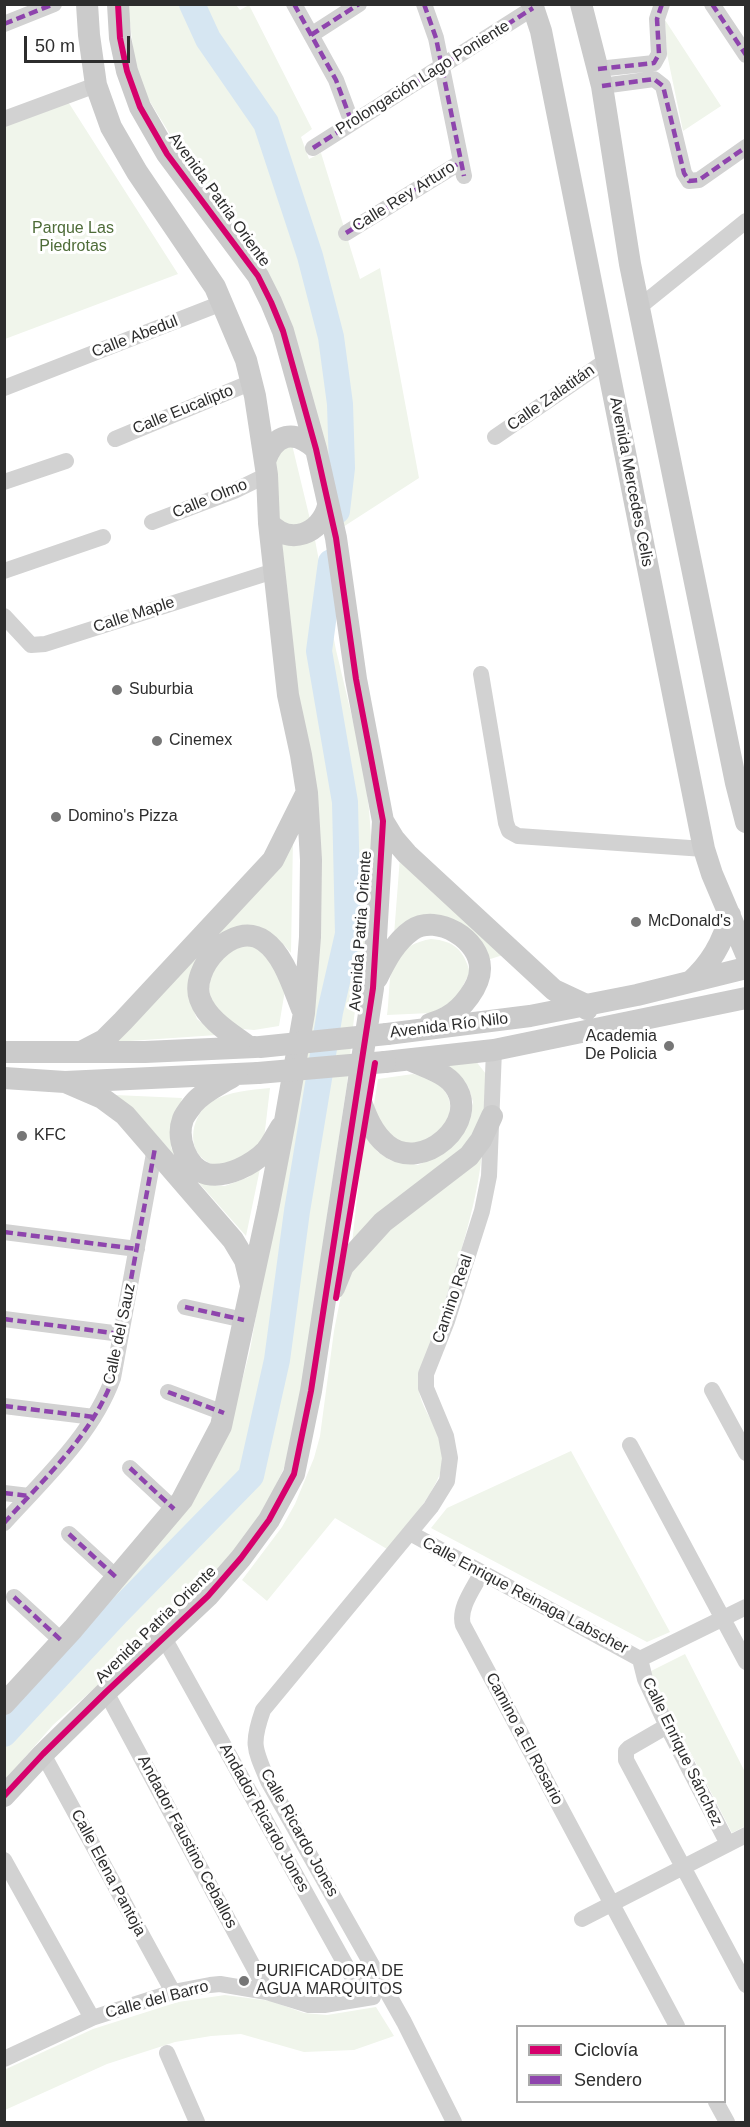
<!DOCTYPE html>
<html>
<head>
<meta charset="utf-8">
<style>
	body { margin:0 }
	#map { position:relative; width:750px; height:2127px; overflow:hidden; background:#fff; font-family:Helvetica,sans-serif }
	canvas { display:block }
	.frame { position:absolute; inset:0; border:6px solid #2d2d2d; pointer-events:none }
	.legend { position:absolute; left:516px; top:2025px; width:210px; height:78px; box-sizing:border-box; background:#fff; border:2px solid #ababab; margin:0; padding:8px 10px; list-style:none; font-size:18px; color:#2d2d2d }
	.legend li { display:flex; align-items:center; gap:12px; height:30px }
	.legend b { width:30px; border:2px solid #ababab }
	.scale { position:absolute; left:24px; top:36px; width:106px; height:27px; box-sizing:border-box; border:3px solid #2d2d2d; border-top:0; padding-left:8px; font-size:18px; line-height:21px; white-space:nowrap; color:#2d2d2d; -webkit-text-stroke:4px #fff; paint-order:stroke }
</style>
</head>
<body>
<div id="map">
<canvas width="750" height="2127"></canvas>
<div class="frame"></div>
<ul class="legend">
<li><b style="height:8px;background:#d6006c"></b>Ciclovía</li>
<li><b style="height:8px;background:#8e44ad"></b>Sendero</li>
</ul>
<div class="scale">50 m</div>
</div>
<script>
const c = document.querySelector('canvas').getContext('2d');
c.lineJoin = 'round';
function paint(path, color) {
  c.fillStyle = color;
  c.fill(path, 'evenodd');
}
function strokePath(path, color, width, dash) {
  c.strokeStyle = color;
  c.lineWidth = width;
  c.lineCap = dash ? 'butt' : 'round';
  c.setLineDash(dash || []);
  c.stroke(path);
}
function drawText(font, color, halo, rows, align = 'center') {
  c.font = font + ' Helvetica,sans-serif';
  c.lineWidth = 6;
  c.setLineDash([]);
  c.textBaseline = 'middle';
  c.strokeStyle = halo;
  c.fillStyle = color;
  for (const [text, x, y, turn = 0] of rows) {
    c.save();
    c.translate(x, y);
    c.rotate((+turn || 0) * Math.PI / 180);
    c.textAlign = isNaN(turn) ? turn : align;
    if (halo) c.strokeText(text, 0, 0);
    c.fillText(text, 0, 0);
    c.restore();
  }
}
paint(new Path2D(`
	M 128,5 L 236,5 L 240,10 L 249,5 L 312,129 L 301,137 L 309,159 L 321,153 L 360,279 L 380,268 L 419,478 L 343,527 L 312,402 L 198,180 L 144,92 L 135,66 Z
	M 665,20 L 721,106 L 683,131 L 667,54 Z
	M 65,97 L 178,274 L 5,339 L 5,122 Z
	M 288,428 L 315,540 L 336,650 L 363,763 L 369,809 L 373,864 L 369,913 L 354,1018 L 347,1084 L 293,1441 L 283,1470 L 265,1508 L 246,1536 L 176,1616 L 53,1725 L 5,1780 L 5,1716 L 105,1609 L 241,1385 L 250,1350 L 308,1021 L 298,691 L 270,434 Z
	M 293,838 L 291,953 C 274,932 263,932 238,928 L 190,1001 L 197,1019 L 217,1035 L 114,1042 Z
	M 400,857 L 503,955 L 484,961 L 468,934 L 394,935 Z
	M 431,939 C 455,941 463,950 470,972 L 455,1001 L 431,1013 L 387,1015 C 389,1004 389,972 393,963 C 400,949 417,941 431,939 Z
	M 251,945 L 265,951 L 285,990 L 279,1026 L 254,1030 L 242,1029 L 229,1021 L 210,1000 L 209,987 L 211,975 L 219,960 L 235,947 Z
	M 475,1060 L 486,1074 L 487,1106 L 475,1137 L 352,1244 L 364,1133 L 378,1152 L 390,1160 L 418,1165 L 444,1153 L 471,1116 L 473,1102 L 468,1086 L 461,1077 L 447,1066 Z
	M 413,1074 C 490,1092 429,1165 393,1138 C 385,1132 379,1119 373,1111 L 378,1079 Z
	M 270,1088 L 264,1139 L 229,1168 C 221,1166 213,1166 206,1161 C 185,1148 192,1114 211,1102 C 229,1091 250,1090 270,1088 Z
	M 115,1095 L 182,1098 L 171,1148 L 200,1179 L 212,1185 L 225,1186 L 249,1177 L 261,1164 L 246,1236 L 137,1113 Z
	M 482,1154 C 476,1209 456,1269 438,1322 C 432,1341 422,1360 419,1379 C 414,1410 451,1434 443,1465 C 434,1496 407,1525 387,1549 L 335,1518 L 267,1601 L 242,1580 L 282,1527 L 295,1504 L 314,1458 L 320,1436 L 334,1331 L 342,1290 L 348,1278 L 369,1247 Z
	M 571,1451 L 670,1632 L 647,1642 L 431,1528 L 447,1508 Z
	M 685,1654 L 745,1772 L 745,1826 L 732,1833 L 649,1672 Z
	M 225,1995 L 271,2001 L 304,2013 L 327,2015 L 376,2007 L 394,2036 L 354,2050 L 304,2052 L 241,2034 L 211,2036 L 175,2042 L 107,2064 L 5,2110 L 4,2070 L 93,2029 L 178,2002 Z`), '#f0f5eb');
strokePath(new Path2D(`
	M 192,4 L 208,39 L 266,123 L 310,256 L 331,337 L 340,404 L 342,468 L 337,511
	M 4,1734 L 117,1613 L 251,1476 L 277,1360 L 297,1211 L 330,1012 L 348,934 L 345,802 L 319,651 L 331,562`), '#d6e6f2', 26);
strokePath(new Path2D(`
	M 294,4 L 336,80 L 352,123
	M 424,4 L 436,38 L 464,176
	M 712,4 L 746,55
	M 4,24 L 54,4
	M 311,35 L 359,4
	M 598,69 L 654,63 L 659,54 L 657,19 L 662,4
	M 602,86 L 654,79 L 663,86 L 684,173 L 689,181 L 699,180 L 746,147
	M 4,119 L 96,85
	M 313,148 L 533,8
	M 346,233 L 461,162
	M 638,308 L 746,221
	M 4,388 L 222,303
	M 495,437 L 607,360
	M 115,439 L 252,382
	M 4,482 L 66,461
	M 152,522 L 234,491 L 267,475
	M 4,571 L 103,537
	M 4,616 L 31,645 L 45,644 L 274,571
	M 481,674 L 506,823 L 509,831 L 518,836 L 704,849
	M 4,1232 L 137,1249
	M 185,1307 L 244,1320
	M 4,1319 L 121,1334
	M 712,1390 L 746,1453
	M 168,1392 L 224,1413
	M 4,1406 L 94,1417
	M 630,1445 L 746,1662
	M 130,1468 L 174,1509
	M 4,1493 L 29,1496
	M 4,1523 C 44,1479 93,1434 113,1378 L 155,1148
	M 410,1533 L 640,1659
	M 69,1534 L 117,1578
	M 482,1572 C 474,1588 458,1608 463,1625 L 677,2026
	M 14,1597 L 62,1641
	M 164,1638 L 364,1998
	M 640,1659 L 645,1679 L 667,1726 L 728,1844
	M 640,1659 L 746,1607
	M 106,1692 L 267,1992
	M 667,1726 L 629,1748 L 626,1751 L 626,1760 L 746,1985
	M 43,1754 L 173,1992
	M 4,1860 L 92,2018
	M 582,1919 L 746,1835
	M 167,2053 L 197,2122
	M 4,2059 L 92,2018 L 173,1992 L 210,1985 L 220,1984 L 267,1992 L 309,2005 L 324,2005 L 373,1997
	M 716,2102 L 727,2122
	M 454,2122 L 404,2022 L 268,1781 C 254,1748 251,1744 263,1710 L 431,1507 L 447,1481 L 450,1458 L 446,1436 L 426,1388 L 426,1374 L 447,1321 L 482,1211 L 489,1176 L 494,1050`), '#d2d2d2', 16);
strokePath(new Path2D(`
	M 532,4 L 541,31 L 704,849 L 712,874 L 746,954
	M 581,4 L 602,86 L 630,264 L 736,783 L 746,822
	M 265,461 C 275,433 294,429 316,449
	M 269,523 C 289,546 321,534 328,506
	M 383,821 L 394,839 L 407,854 L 554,990 L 586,1005 L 587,1009
	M 377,978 C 386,960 395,942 412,930 C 437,913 481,940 480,969 C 480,986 462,1009 447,1017 C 442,1020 436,1022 430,1024
	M 690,982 C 711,964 723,943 730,915
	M 387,1034 L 530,1016 L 637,995 L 746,968
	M 249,1047 C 232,1034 208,1021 200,999 C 189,969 233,919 264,941 C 284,955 293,987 302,1009
	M 4,1052 L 145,1052 L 255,1047
	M 81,1052 L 104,1040 L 123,1021 L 273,860 L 306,794
	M 385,1062 L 494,1050 L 746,998
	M 232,1077 C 219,1085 203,1092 193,1104 C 190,1108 185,1114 183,1119 C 176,1138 186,1168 207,1174 C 227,1178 252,1165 266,1151 C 272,1144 276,1135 281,1127
	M 4,1078 L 65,1082 L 258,1073
	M 65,1082 L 102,1098 L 125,1115 L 233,1240 L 245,1260 L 251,1285
	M 358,1094 C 365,1113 371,1132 387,1145 C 422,1174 482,1122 454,1085 C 444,1072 424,1067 410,1060
	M 334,1288 L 343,1266 L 383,1222 L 469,1156 L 481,1140 L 492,1116
	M 4,1704 L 73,1629 L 182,1500 L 221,1426 L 268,1209 L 285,1121 L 304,1013 L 310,937 L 311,860 L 307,793 L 301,755 L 288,695 L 269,523 L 267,475 L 255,396 L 246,360 L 215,287 L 137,172 L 111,127 L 96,85 L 89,35 L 87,4
	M 4,1796 L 43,1754 L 106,1692 L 208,1596 L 241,1558 L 269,1520 L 294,1474 L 311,1391 L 373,988 L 383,821 L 356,679 L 336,538 L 316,449 L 283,331 L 271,302 L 258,276 L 167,154 L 140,107 L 127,71 L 120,38 L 118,4`), '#cbcbcb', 22);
strokePath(new Path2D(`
	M 260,1047 L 387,1034
	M 258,1073 L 385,1062`), '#cbcbcb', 22);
strokePath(new Path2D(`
	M 294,4 L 336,80 L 352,123
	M 424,4 L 436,38 L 464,176
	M 712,4 L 746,55
	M 4,24 L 54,4
	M 311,35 L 359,4
	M 598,69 L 654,63 L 659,54 L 657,19 L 662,4
	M 602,86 L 654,79 L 663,86 L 684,173 L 689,181 L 699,180 L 746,147
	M 313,148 L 533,8
	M 346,233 L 461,162
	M 4,1232 L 137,1249
	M 185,1307 L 244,1320
	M 4,1319 L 121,1334
	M 168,1392 L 224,1413
	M 4,1406 L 94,1417
	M 130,1468 L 174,1509
	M 4,1493 L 29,1496
	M 4,1523 C 44,1479 93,1434 113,1378 L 155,1148
	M 69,1534 L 117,1578
	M 14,1597 L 62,1641`), '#8e44ad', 4.5, [9, 4.5]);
strokePath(new Path2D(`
	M 336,1298 L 375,1063
	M 4,1796 L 43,1754 L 106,1692 L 208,1596 L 241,1558 L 269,1520 L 294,1474 L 311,1391 L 373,988 L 383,821 L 356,679 L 336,538 L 316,449 L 283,331 L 271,302 L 258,276 L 167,154 L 140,107 L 127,71 L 120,38 L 118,4`), '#d6006c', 6);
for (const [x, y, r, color] of [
	[117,690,6,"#767676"],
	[157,741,6,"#767676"],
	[56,817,6,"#767676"],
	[636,922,6,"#767676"],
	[669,1046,6,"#767676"],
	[22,1136,6,"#767676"],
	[244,1981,6,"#767676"]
]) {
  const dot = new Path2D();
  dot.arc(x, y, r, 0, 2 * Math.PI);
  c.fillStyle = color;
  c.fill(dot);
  strokePath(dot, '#fff', 2);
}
drawText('16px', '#2d2d2d', '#fff', [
	["Prolongación Lago Poniente",423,78,-32],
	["Calle Rey Arturo",404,197,-32],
	["Avenida Patria Oriente",219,200,54],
	["Calle Abedul",135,337,-21],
	["Calle Zalatitán",551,398,-35],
	["Calle Eucalipto",183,410,-22],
	["Avenida Mercedes Celis",631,482,79],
	["Calle Olmo",210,499,-22],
	["Calle Maple",134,615,-18],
	["Avenida Patria Oriente",361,931,-86],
	["Avenida Río Nilo",449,1026,-7],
	["Camino Real",453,1299,-71],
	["Calle del Sauz",120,1334,-78],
	["Calle Enrique Reinaga Labscher",525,1596,28],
	["Avenida Patria Oriente",156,1625,-44],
	["Camino a El Rosario",524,1739,62],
	["Calle Enrique Sánchez",682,1752,64],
	["Andador Ricardo Jones",264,1818,61],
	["Calle Ricardo Jones",299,1833,61],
	["Andador Faustino Ceballos",187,1842,62],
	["Calle Elena Pantoja",108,1873,62],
	["Calle del Barro",157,2000,-15]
]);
drawText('16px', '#4e6c38', '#fff', [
	["Parque Las",73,229],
	["Piedrotas",73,247]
]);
drawText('16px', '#2d2d2d', '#fff', [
	["Suburbia",129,690],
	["Cinemex",169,741],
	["Domino's Pizza",68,817],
	["McDonald's",648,922],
	["Academia",657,1037,"right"],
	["De Policia",657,1055,"right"],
	["KFC",34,1136],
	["PURIFICADORA DE",256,1972],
	["AGUA MARQUITOS",256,1990]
], 'left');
</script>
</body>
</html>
